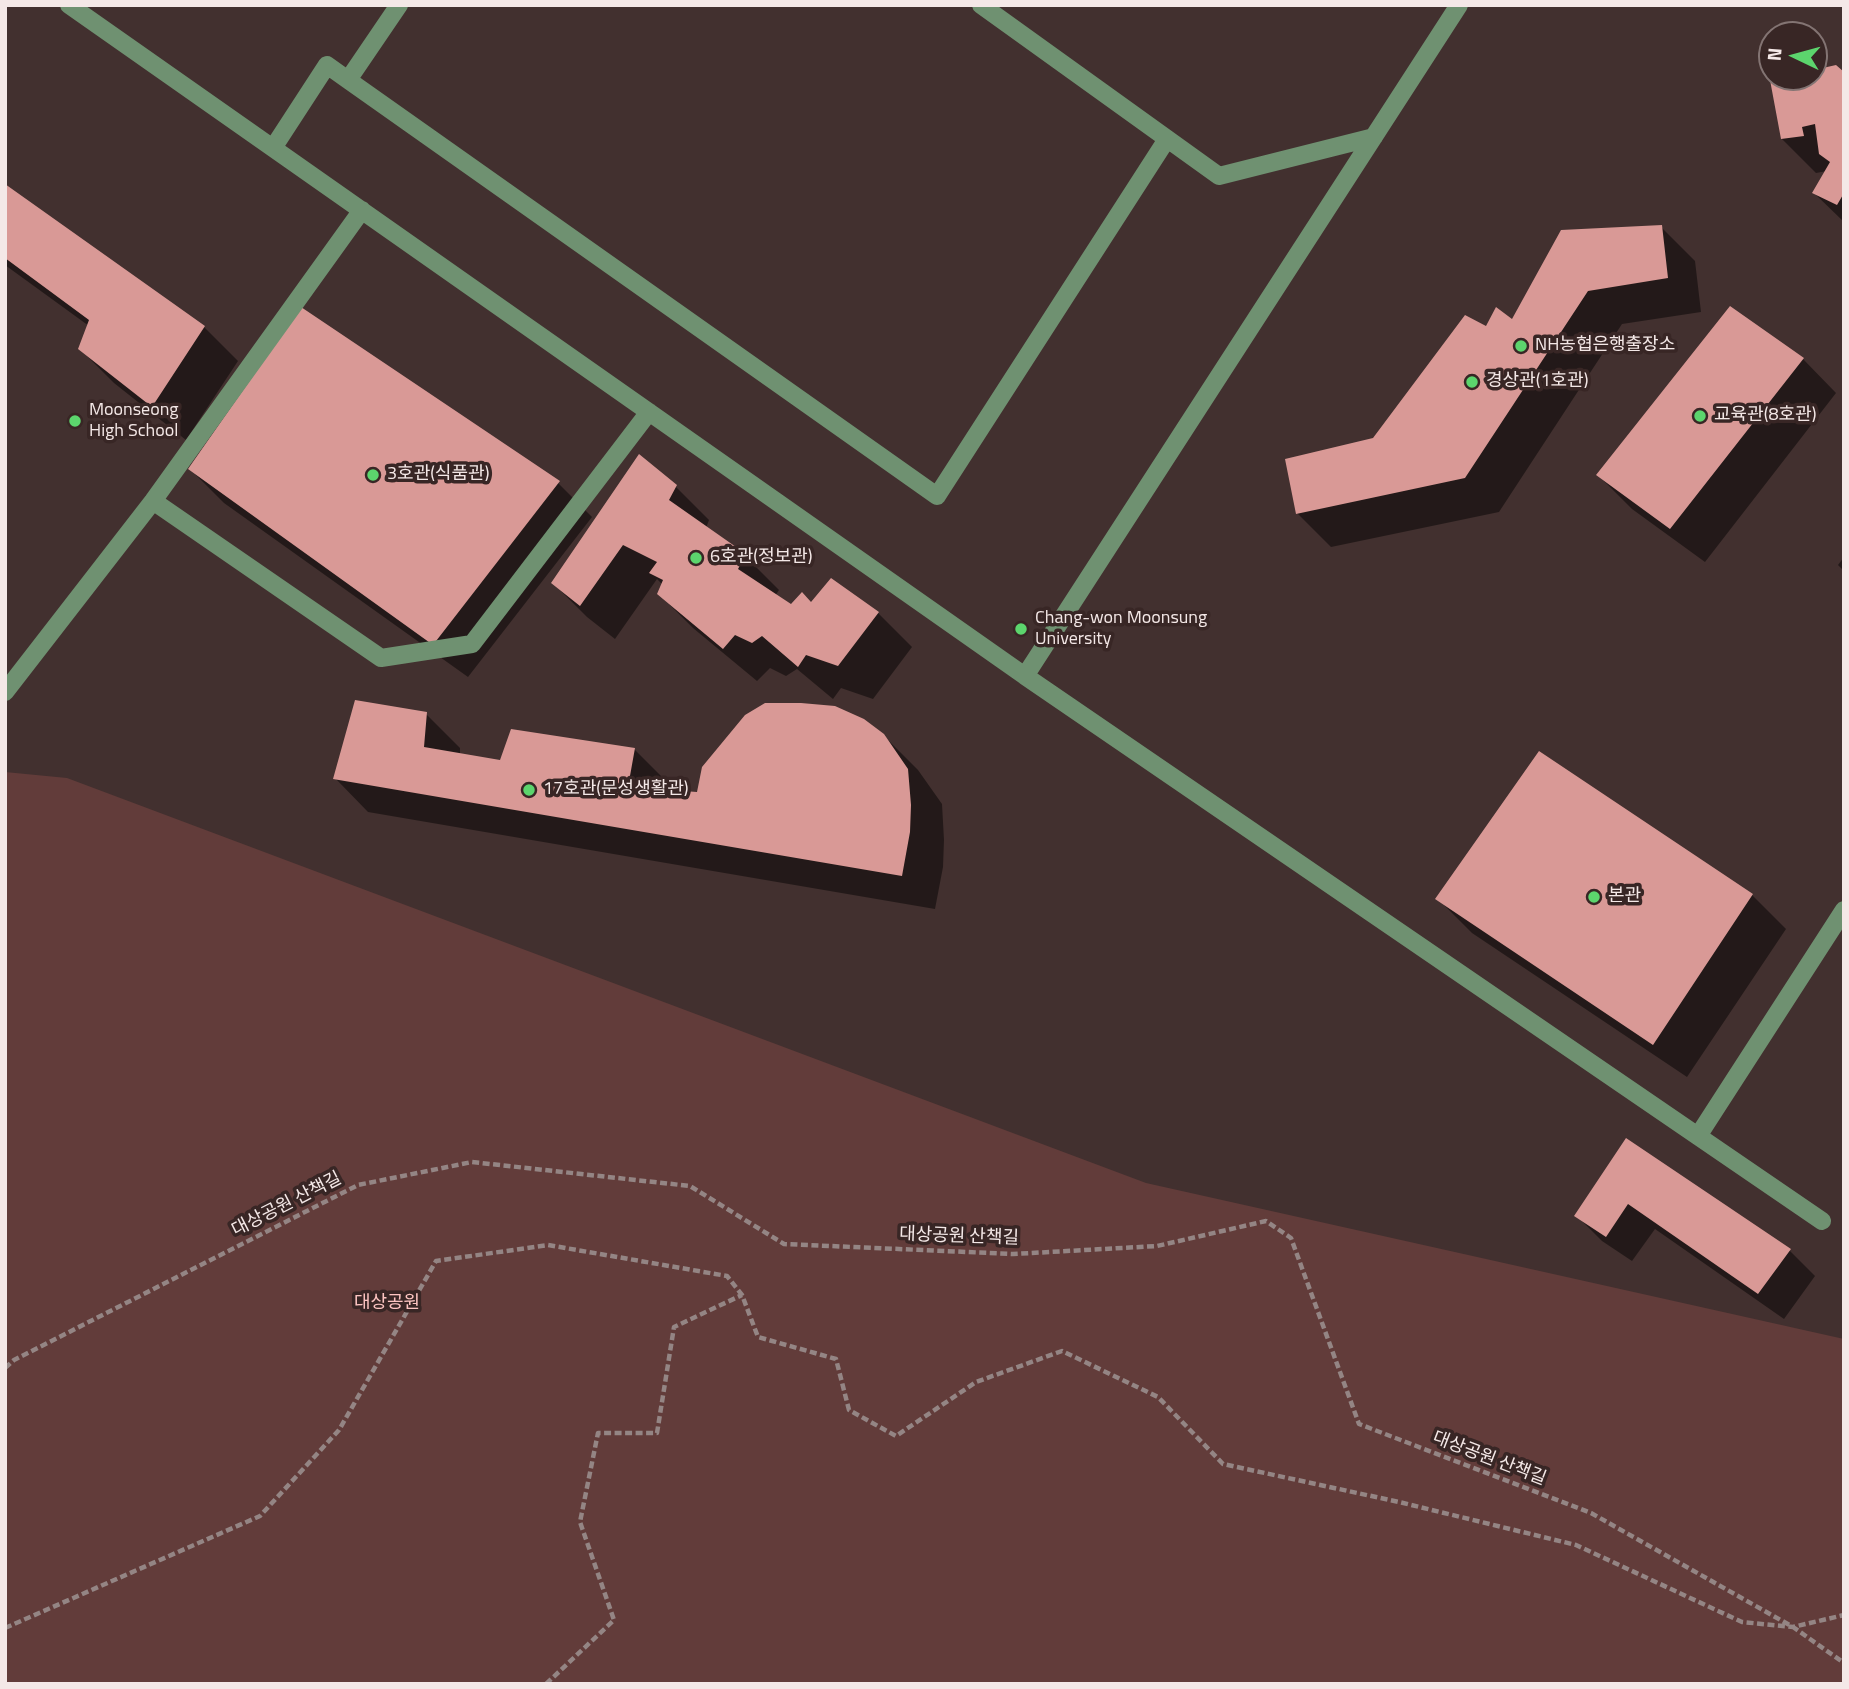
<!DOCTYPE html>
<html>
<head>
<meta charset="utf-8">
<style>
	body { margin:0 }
	#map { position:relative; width:1849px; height:1689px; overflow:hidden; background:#42302f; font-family:"Titillium Web",sans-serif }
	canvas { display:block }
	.frame { position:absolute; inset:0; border:7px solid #f4e8e7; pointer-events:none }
	.north { position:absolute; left:1758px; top:21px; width:70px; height:70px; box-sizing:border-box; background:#382625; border:2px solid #837473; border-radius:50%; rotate:275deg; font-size:19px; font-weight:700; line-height:28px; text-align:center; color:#f4e8e7 }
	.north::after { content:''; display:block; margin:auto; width:24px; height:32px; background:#5cd56d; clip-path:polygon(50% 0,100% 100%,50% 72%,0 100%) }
</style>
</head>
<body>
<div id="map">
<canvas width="1849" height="1689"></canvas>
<div class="frame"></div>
<div class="north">N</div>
</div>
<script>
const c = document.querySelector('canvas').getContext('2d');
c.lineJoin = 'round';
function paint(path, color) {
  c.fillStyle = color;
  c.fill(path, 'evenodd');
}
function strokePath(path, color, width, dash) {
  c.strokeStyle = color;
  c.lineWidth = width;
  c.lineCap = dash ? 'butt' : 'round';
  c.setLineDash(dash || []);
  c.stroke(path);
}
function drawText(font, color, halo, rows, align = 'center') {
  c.font = font + ' "Titillium Web","Noto Sans KR",sans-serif';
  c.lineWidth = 7;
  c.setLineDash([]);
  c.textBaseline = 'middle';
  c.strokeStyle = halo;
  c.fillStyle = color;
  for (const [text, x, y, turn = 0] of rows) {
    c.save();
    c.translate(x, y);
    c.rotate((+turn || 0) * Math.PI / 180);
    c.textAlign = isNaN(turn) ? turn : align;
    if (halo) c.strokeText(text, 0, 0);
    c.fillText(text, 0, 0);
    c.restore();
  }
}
paint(new Path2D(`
	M 5,772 L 67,778 L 1146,1183 L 1844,1339 L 1844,1684 L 5,1684 Z`), '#623c3a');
paint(new Path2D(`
	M 1814,72 L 1844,74 L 1844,222 L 1814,193 L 1827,171 L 1816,173 L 1782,139 L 1792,77 L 1814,77 Z
	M 5,186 L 204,327 L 238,361 L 186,440 L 114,383 L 80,349 L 89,326 L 5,265 Z
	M 1661,227 L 1695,261 L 1701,312 L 1622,324 L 1499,512 L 1331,547 L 1297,513 L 1486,328 L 1513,322 Z
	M 1803,359 L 1836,393 L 1705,562 L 1632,509 L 1598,475 Z
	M 190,469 L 558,483 L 592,517 L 468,677 L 224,503 Z
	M 675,486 L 709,520 L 706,528 L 745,556 L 779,590 L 775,596 L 791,607 L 811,604 L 878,613 L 912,647 L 873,699 L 841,688 L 833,699 L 797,669 L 786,676 L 770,668 L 757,681 L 693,628 L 659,594 L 663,585 L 657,579 L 615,639 L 587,617 L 553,583 Z
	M 1844,557 L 1844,571 L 1838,565 Z
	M 426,714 L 460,748 L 460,755 L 502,762 L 634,749 L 668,783 L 667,792 L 698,794 L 883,735 L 918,770 L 942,804 L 944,840 L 943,867 L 935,909 L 368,812 L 335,778 Z
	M 1752,895 L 1786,929 L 1687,1077 L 1472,933 L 1438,899 Z
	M 1627,1140 L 1790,1251 L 1815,1276 L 1784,1319 L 1655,1229 L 1632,1261 L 1602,1241 L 1576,1215 Z`), '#0007');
paint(new Path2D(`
	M 1836,65 L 1844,72 L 1844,193 L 1837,205 L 1812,193 L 1830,162 L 1819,154 L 1815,124 L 1802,127 L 1804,136 L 1781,139 L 1770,80 L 1784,77 L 1814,77 L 1814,70 Z
	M 5,184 L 205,326 L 152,407 L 78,349 L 89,320 L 5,258 Z
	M 1662,225 L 1668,278 L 1588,291 L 1465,478 L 1296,514 L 1285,459 L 1373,438 L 1465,315 L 1486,326 L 1496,307 L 1512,319 L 1561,230 Z
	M 1730,306 L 1804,358 L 1670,529 L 1596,475 Z
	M 301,307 L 560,481 L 433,645 L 188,469 Z
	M 639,454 L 677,485 L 669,500 L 746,554 L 738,569 L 791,604 L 802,592 L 811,602 L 831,578 L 879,612 L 838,666 L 806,655 L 798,667 L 762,636 L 752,643 L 735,635 L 723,649 L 657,594 L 663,580 L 649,573 L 657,562 L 623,545 L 580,606 L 551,583 Z
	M 355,700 L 427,712 L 424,747 L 500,760 L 511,729 L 635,748 L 628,787 L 697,792 L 702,767 L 745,715 L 765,703 L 801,703 L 835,706 L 864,719 L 884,734 L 908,769 L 911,805 L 910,832 L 902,876 L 333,779 Z
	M 1539,751 L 1753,894 L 1653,1045 L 1435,899 Z
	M 1626,1138 L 1791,1249 L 1758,1294 L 1628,1204 L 1606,1237 L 1574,1216 Z`), '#d99996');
strokePath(new Path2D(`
	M 5,1368 L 14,1360 L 358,1185 L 472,1162 L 690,1186 L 784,1244 L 1013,1254 L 1157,1246 L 1266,1221 L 1291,1238 L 1359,1424 L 1591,1513 L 1793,1627 L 1844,1663
	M 5,1628 L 260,1516 L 339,1430 L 436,1261 L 548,1245 L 727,1276 L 742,1295 L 758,1337 L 836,1359 L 849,1410 L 896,1436 L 976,1382 L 1062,1351 L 1158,1397 L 1223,1464 L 1399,1502 L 1576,1545 L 1742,1622 L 1793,1627 L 1844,1615
	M 546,1684 L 614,1620 L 580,1522 L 598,1433 L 657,1433 L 674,1327 L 742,1295`), '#948584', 4.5, [7, 3.5]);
strokePath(new Path2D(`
	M 69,5 L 1025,676
	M 399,5 L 348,80 L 937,496 L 1167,139
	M 981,5 L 1219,176 L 1374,137
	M 1459,5 L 1025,676 L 1822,1221
	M 273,148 L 327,65 L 348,80
	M 153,501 L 381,658 L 472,644 L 649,412
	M 5,692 L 153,501 L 362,210
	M 1698,1136 L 1844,910`), '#6f9171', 18);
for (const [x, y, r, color] of [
	[1521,346,7,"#5cd56d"],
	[1472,382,7,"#5cd56d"],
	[1700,416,7,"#5cd56d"],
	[75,421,7,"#5cd56d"],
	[373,475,7,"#5cd56d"],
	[696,558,7,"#5cd56d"],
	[1021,629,7,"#5cd56d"],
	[529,790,7,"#5cd56d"],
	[1594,897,7,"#5cd56d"]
]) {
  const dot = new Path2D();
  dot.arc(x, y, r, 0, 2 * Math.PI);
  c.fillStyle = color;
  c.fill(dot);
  strokePath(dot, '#382625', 2.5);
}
drawText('18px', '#f4e8e7', '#382625', [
	["NH농협은행출장소",1535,346],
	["경상관(1호관)",1486,382],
	["Moonseong",89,411],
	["High School",89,432],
	["교육관(8호관)",1714,416],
	["3호관(식품관)",387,475],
	["6호관(정보관)",710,558],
	["Chang-won Moonsung",1035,619],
	["University",1035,640],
	["17호관(문성생활관)",543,790],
	["본관",1608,897]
], 'left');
drawText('18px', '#f4e8e7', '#382625', [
	["대상공원 산책길",287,1205,-27],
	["대상공원 산책길",959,1237,2],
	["대상공원 산책길",1489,1459,21]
]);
drawText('18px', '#fcc4c1', '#382625', [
	["대상공원",387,1304]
]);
</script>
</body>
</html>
